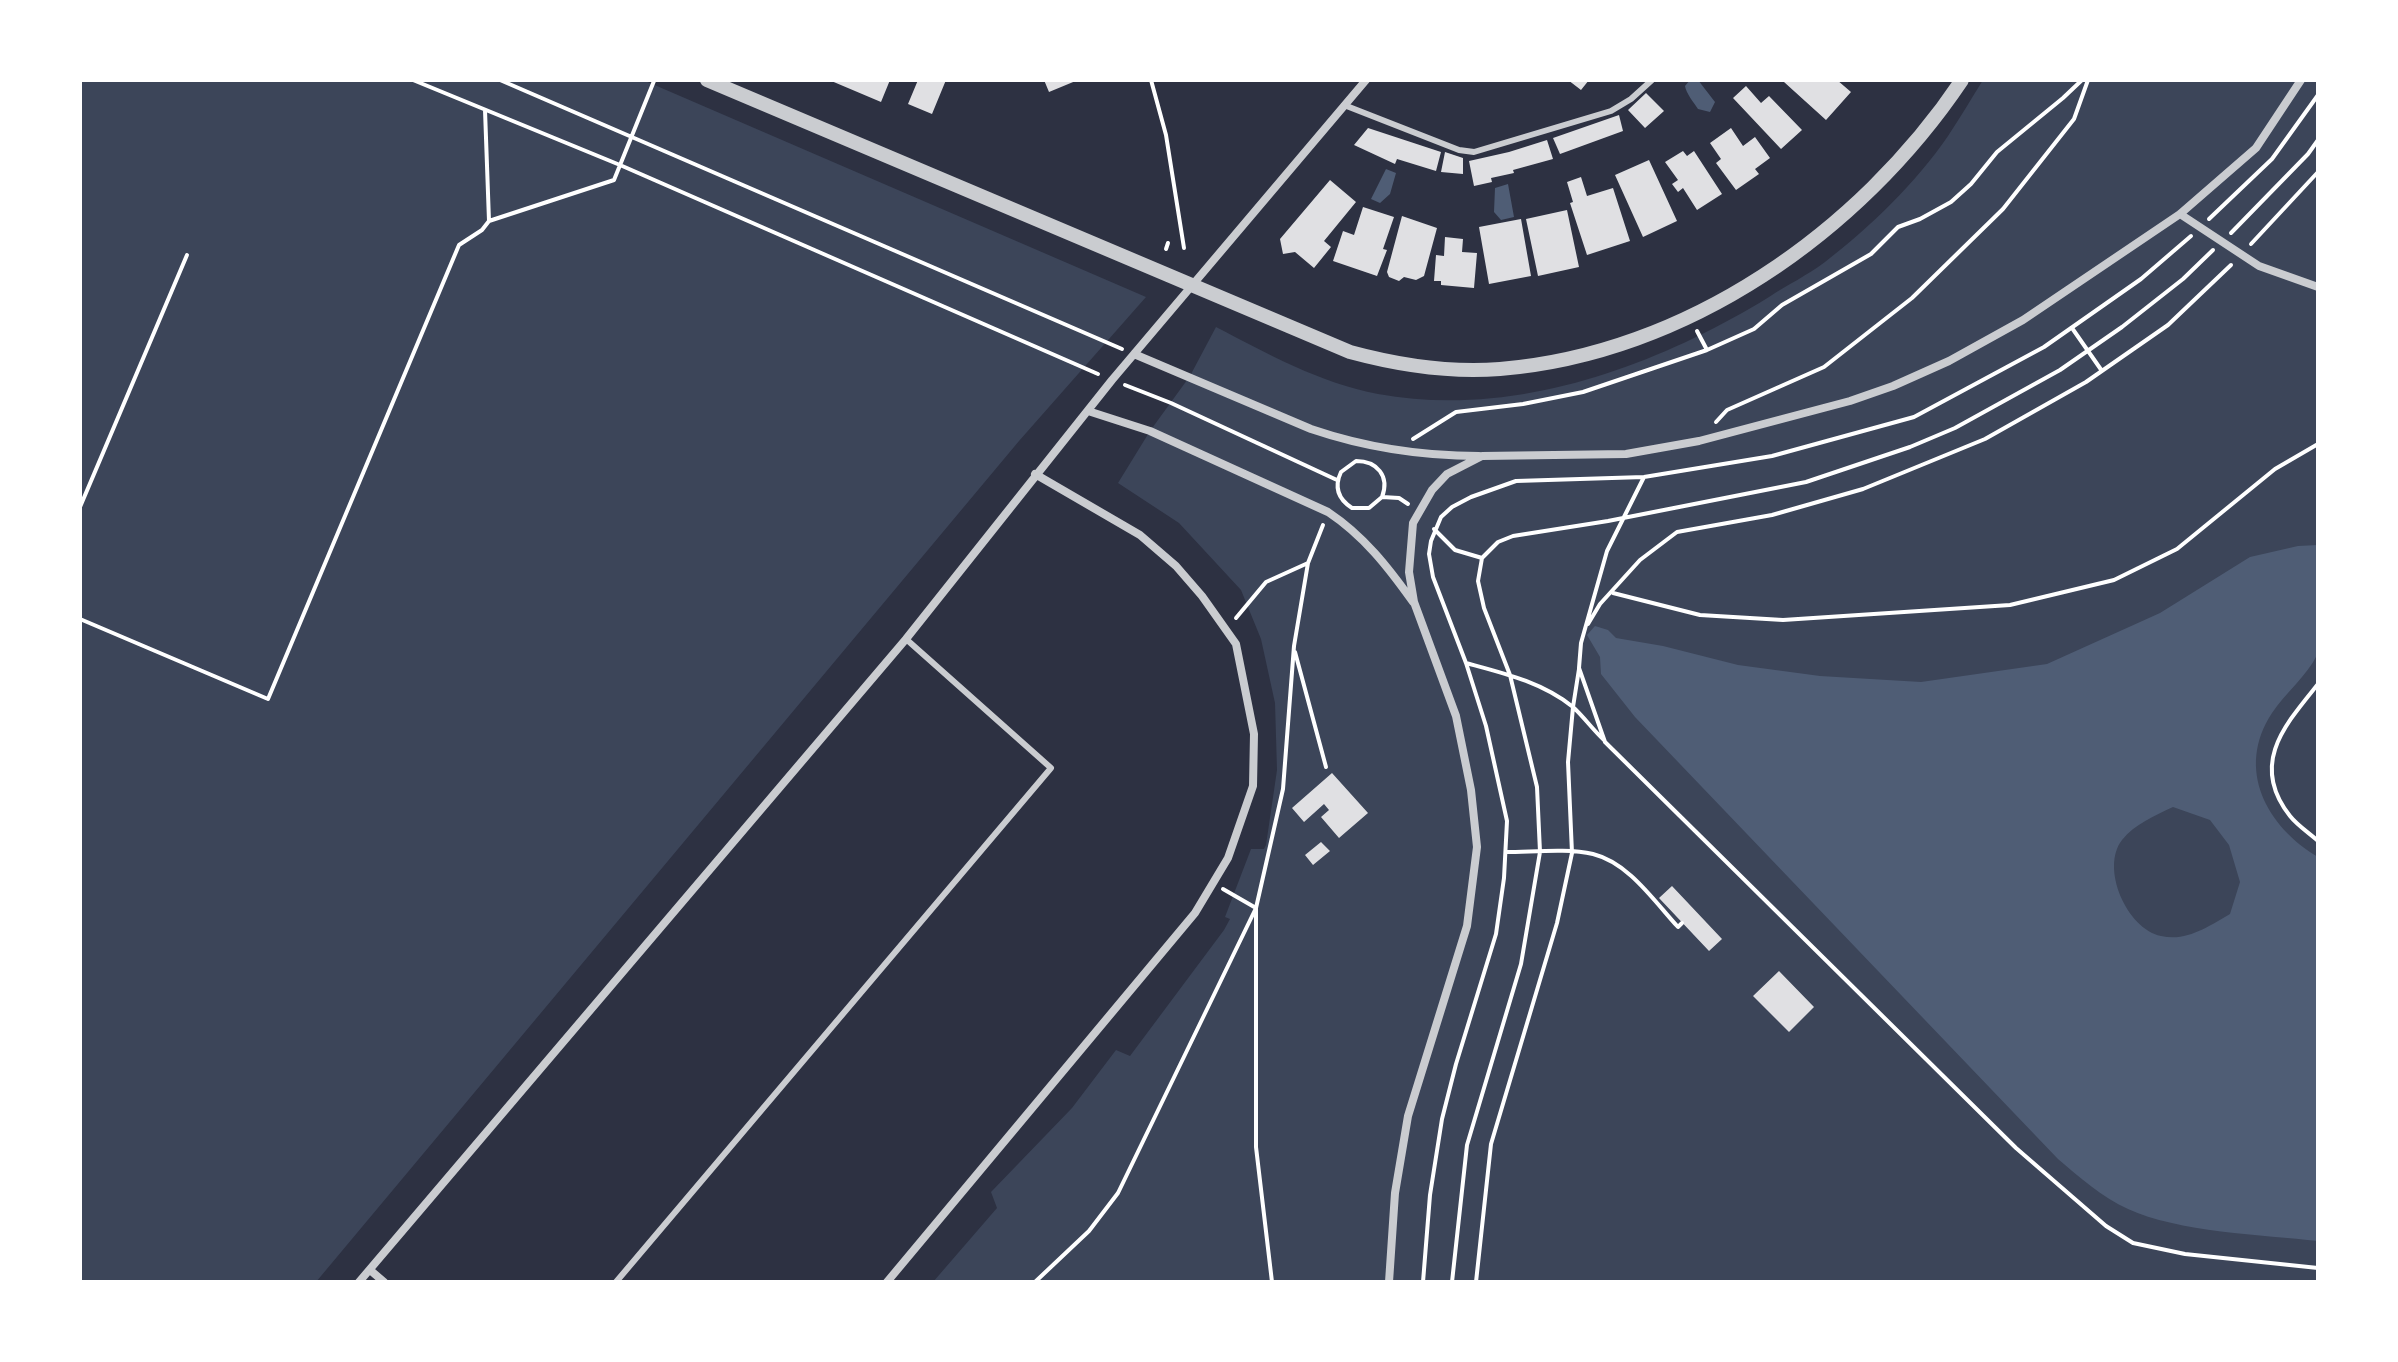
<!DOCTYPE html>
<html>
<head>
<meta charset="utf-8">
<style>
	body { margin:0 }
	#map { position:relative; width:2398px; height:1362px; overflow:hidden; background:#2d3142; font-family:Lato,sans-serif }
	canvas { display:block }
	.frame { position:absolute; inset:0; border:82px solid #fff; pointer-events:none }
</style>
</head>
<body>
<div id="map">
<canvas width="2398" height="1362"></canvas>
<div class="frame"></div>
</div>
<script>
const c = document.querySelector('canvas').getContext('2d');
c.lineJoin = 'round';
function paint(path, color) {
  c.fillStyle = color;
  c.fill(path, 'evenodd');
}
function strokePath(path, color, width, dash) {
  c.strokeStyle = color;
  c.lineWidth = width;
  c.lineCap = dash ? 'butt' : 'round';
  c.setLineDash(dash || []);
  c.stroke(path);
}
paint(new Path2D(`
	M 80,80 L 643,80 L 1146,297 L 1019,441 L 316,1282 L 80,1282 Z
	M 1983,80 L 2318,80 L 2318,1282 L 933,1282 L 997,1208 L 991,1192 L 1072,1108 L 1116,1050 L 1130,1056 L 1224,930 L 1230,919 L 1225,917 L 1251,849 L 1264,849 L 1266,845 L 1277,770 L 1275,703 L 1261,639 L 1241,590 L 1179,523 L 1118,483 L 1150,431 L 1190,376 L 1216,327 C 1268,354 1320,383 1378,394 C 1513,419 1655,367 1769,297 C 1787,285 1808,275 1825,262 C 1870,227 1916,183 1948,136 C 1960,118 1971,99 1983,80 Z`), '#3c4559');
paint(new Path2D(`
	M 1690,80 L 1698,80 L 1715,102 L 1710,112 L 1698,109 C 1694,103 1686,93 1685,86 Z
	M 1386,169 L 1396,173 L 1390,194 L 1380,203 L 1371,199 Z
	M 1508,184 L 1514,217 L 1501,220 L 1494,212 L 1495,188 Z
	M 2318,545 C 2318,563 2322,643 2317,655 C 2307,676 2285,693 2272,713 C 2235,769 2267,827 2318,857 L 2318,1241 C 2264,1235 2177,1232 2128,1209 C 2102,1197 2079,1177 2058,1159 L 1635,717 L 1601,674 L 1600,657 L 1587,635 L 1595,626 L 1608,630 L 1616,638 L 1663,646 L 1738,665 L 1820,676 L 1921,682 L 2047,664 L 2160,613 L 2250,557 L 2298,546 ZM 2173,807 L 2210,820 L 2229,845 L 2240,882 L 2230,914 C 2209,926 2187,942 2161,936 C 2127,929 2100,868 2122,840 C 2135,824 2154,816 2173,807 Z`), '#4f5d75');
paint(new Path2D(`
	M 829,80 L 890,80 L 881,102 Z
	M 918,80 L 946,80 L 932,114 L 908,104 Z
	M 1044,80 L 1078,80 L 1049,92 Z
	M 1568,80 L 1589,80 L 1581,90 Z
	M 1786,80 L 1837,80 L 1851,92 L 1826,120 L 1784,82 Z
	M 1746,86 L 1761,103 L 1769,96 L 1802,130 L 1781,149 L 1733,98 Z
	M 1646,93 L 1664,111 L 1645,128 L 1628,110 Z
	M 1619,115 L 1623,131 L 1560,154 L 1553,138 Z
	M 1368,128 L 1441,152 L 1436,171 L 1397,159 L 1395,164 L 1354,145 Z
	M 1731,128 L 1743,146 L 1755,137 L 1770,158 L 1755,169 L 1759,174 L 1736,190 L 1716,163 L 1721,159 L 1710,143 Z
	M 1547,140 L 1553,159 L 1513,170 L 1514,173 L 1491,178 L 1492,182 L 1474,186 L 1469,161 L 1509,152 Z
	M 1683,151 L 1687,156 L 1694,151 L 1722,194 L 1697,210 L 1683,188 L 1678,192 L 1672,184 L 1678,180 L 1665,162 Z
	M 1445,152 L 1463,158 L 1463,174 L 1441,172 Z
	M 1649,160 L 1677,221 L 1643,237 L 1615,175 Z
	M 1581,177 L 1587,196 L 1613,188 L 1630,241 L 1587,255 L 1570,203 L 1573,202 L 1567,182 Z
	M 1330,180 L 1356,202 L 1324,241 L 1331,247 L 1314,268 L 1295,252 L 1283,254 L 1280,239 Z
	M 1363,207 L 1394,217 L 1383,249 L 1387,250 L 1377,276 L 1333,261 L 1343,231 L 1354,235 Z
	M 1567,210 L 1579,267 L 1538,276 L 1526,219 Z
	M 1402,216 L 1437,228 L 1424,276 L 1416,280 L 1404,277 L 1399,281 L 1389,277 L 1387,272 Z
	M 1521,219 L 1531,276 L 1489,284 L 1479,227 Z
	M 1445,237 L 1463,239 L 1462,252 L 1477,253 L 1474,288 L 1441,285 L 1441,281 L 1434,281 L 1436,255 L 1444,256 Z
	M 1332,773 L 1368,813 L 1339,838 L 1321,817 L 1329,810 L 1324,804 L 1304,822 L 1292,808 Z
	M 1321,842 L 1330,851 L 1313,865 L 1305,855 Z
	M 1672,886 L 1722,939 L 1709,951 L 1659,898 Z
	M 1779,971 L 1814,1007 L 1789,1032 L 1753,996 Z`), '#e0e0e3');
strokePath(new Path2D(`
	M 413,80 L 620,165 L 1098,374
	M 500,80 L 1122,349
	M 1151,80 L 1166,135 L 1184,248
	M 2209,219 L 2272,159 L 2318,95
	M 489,221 L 614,180 L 654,81
	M 2231,233 L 2308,154 L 2318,140
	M 2251,244 L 2318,172
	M 1166,249 L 1168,243
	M 2072,328 L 2102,371
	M 1697,331 L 1707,350
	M 1125,385 L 1171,403 L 1337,480
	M 1716,422 L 1727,410 L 1824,367 L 1912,298 L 2003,209 L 2074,119 L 2088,80
	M 1413,439 L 1456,412 L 1523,404 L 1583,392 L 1707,350 L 1754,329 L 1782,305 L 1871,254 L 1898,227 L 1920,219 L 1951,202 L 1971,184 L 1997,152 L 2063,98 L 2082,80
	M 1644,477 L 1607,551 L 1581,643 L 1579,668 L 1605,742 L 2016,1148 L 2106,1226 L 2133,1243 L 2185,1254 L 2318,1268
	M 1382,497 C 1390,476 1377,461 1356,461 L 1341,472 C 1334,487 1338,499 1352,508 L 1369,508 L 1382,497 L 1399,498 L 1408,504
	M 80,507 L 187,255
	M 1434,529 L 1455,550 L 1482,558
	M 1613,593 L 1700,615 L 1783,620 L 2010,605 L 2114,580 L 2177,549 L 2275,469 L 2318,444
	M 1236,618 L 1266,582 L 1308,563
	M 80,619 L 268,699 L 459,245 L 482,230 L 489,221 L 485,110
	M 1588,624 L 1600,604 L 1640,560 L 1677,532 L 1772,515 L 1863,489 L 1985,439 L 2086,382 L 2168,325 L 2231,265
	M 1295,652 L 1326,767
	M 1466,663 C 1503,673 1542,682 1573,707 C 1584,717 1593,730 1604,740
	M 2318,684 C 2285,725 2249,764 2290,816 C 2297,825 2309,833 2318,841
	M 1506,852 C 1532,852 1568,848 1593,854 C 1629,863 1654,901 1678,927 L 1682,923
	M 1223,889 L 1256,908 L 1256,1147 L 1272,1282
	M 1035,1282 L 1089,1231 L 1118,1193 L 1256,908 L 1283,789 L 1294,646 L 1308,563 L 1323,525
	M 1423,1282 L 1430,1195 L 1442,1119 L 1456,1064 L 1496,934 L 1504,878 L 1507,821 L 1486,726 L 1466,663 L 1433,577 L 1429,554 L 1431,541 L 1441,517 L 1452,507 L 1471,497 L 1516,481 L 1644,477 L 1772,456 L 1914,417 L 2044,347 L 2141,279 L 2191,236
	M 1452,1282 L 1467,1145 L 1521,964 L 1540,852 L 1537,787 L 1510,675 L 1484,608 L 1478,581 L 1482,558 L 1498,542 L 1513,536 L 1608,521 L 1806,482 L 1910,447 L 1955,428 L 2060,370 L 2122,327 L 2183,279 L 2213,250
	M 1476,1282 L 1491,1144 L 1557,923 L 1572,853 L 1568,762 L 1573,707 L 1579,669`), '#fff', 4);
strokePath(new Path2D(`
	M 1344,105 L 1459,150 L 1474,152 L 1611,111 L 1631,99 L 1652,80
	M 616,1282 L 1051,768 L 906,639`), '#caccd0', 6);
strokePath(new Path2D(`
	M 2180,214 L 2259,266 L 2318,287
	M 1134,354 L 1311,429 C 1364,447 1422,456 1479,456
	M 1088,411 L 1150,431 L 1328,512 C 1364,536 1388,567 1413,602
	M 370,1270 L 384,1282
	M 359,1282 L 906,639 L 1112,380 L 1366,80
	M 887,1282 L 1195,913 L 1228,858 L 1253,786 L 1254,734 L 1236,644 L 1202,596 L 1176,566 L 1140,535 L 1035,474
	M 1389,1282 L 1395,1193 L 1408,1116 L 1467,926 L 1477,847 L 1471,790 L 1456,716 L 1414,602 L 1409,572 L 1413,523 L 1432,490 L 1447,474 L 1482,456 L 1626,454 L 1699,441 L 1850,401 L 1893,386 L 1949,361 L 2023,320 L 2180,214 L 2256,148 L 2301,80`), '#caccd0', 8);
strokePath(new Path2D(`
	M 707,80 L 1350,352 C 1398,365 1449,373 1500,369 C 1686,354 1860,232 1962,80`), '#caccd0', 14);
</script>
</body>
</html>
